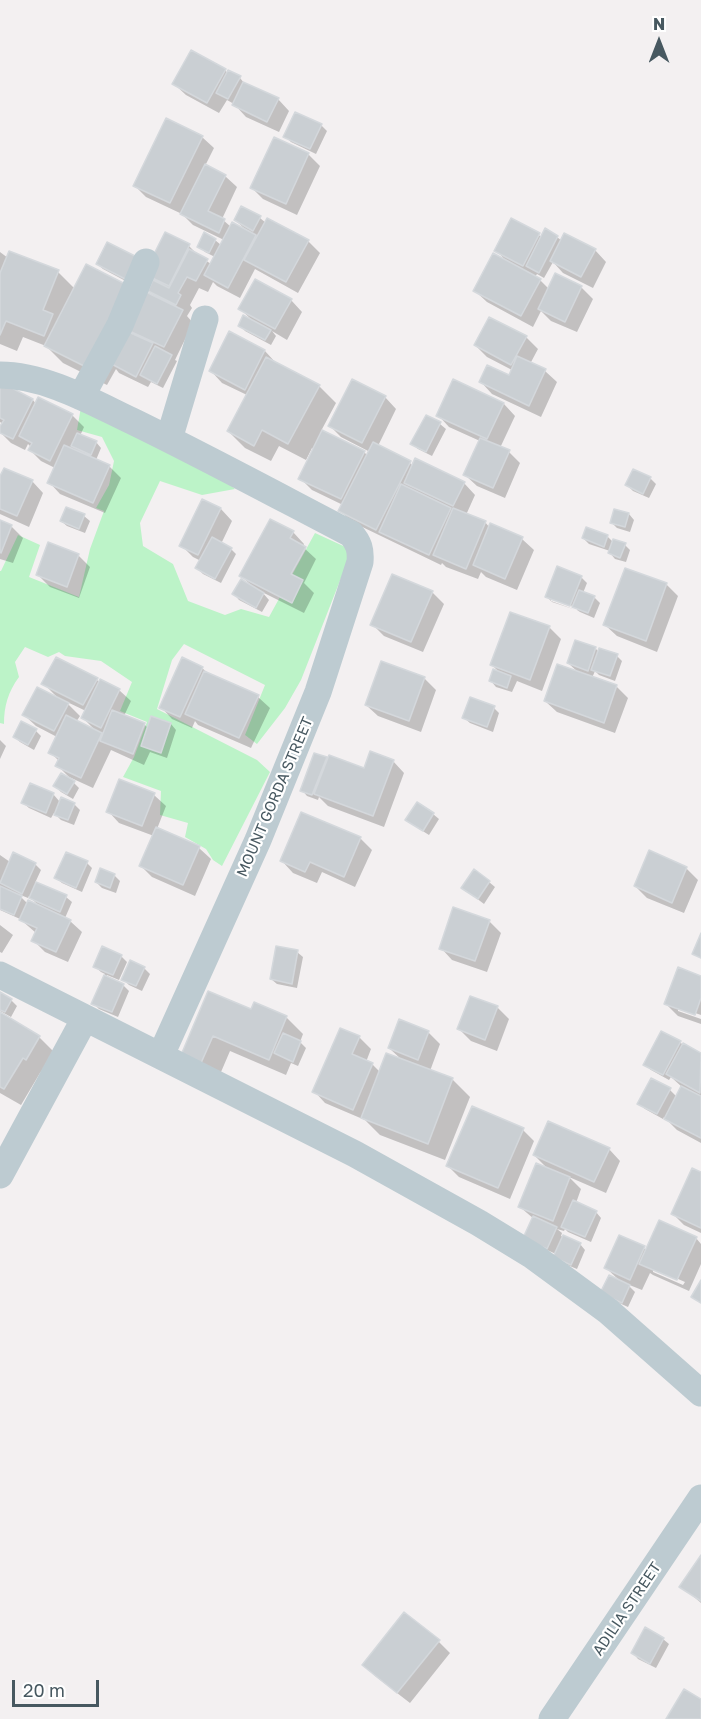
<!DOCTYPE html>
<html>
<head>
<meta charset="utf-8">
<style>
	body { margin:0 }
	#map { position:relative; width:701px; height:1719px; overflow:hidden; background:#f3f0f1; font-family:"Golos Text",sans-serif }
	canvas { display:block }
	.north { position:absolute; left:629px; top:12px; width:60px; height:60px; -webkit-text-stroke:4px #fff; paint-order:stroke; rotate:0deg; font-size:16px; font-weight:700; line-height:24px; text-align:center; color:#475860 }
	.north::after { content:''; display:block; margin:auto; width:21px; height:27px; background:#475860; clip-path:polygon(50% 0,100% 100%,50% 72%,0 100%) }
	.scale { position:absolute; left:12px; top:1680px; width:87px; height:27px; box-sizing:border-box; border:3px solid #475860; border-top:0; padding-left:8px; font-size:18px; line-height:21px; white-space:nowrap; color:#475860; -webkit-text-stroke:4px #fff; paint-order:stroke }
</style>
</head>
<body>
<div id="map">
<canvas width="701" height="1719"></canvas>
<div class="north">N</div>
<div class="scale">20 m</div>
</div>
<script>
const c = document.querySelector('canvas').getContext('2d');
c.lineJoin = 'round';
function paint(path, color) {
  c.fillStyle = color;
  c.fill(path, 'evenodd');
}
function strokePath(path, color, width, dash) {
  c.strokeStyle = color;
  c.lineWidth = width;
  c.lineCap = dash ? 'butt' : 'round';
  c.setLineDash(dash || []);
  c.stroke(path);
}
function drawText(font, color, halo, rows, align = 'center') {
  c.font = font + ' "Golos Text",sans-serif';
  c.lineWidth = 4.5;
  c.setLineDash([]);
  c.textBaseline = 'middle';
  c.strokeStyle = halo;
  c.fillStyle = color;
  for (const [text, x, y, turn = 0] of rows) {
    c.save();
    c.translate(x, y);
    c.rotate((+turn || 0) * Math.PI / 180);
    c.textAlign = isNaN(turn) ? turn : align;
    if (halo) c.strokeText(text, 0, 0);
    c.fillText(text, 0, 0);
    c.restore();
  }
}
paint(new Path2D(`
	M 81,407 L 205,463 L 235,489 L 202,495 L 160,481 L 140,523 L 143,546 L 173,564 L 188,601 L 225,615 L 241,609 L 269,617 L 315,533 L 352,550 L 301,680 L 285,708 L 257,744 L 245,735 L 265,685 L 184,644 L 172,660 L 157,709 L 257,760 L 270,772 L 222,866 L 213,860 L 206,849 L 185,837 L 188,823 L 160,815 L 161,791 L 123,777 L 134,757 L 147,722 L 120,711 L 132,682 L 101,661 L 65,656 L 59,652 L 48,657 L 25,647 L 15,662 L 19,677 C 8,692 4,706 4,724 L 0,723 L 0,571 L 1,571 L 18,535 L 40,545 L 29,577 L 79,597 L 90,549 L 104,511 L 96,508 L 109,485 L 114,461 L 102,437 L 77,430 Z`), '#bcf3c8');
paint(new Path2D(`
	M 225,70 L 228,74 L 229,72 L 240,78 L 245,84 L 278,99 L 289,111 L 279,132 L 246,117 L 234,104 L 227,100 L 219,113 L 186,95 L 174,84 Z
	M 321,125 L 327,131 L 316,154 L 291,142 L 285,136 Z
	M 202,137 L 214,148 L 205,166 L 225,176 L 237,187 L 222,219 L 231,227 L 246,230 L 235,220 L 242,208 L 260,218 L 266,223 L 308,241 L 320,253 L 298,293 L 255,269 L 240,298 L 217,286 L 213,282 L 208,292 L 199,288 L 190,305 L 192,308 L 187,316 L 193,323 L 175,360 L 177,361 L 163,388 L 151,382 L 148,387 L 119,373 L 116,369 L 107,385 L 63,363 L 46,346 L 23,337 L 17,351 L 0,344 L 0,252 L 8,258 L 58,272 L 75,289 L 132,289 L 158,299 L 150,291 L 146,273 L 189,246 L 199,256 L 211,264 L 215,257 L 205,252 L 199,246 L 215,240 L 221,245 L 224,240 L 193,225 L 182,214 L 146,197 L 134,185 Z
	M 275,139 L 309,155 L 320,166 L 297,215 L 263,199 L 252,188 Z
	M 512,220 L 542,237 L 557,237 L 562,241 L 595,250 L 606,262 L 593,288 L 563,273 L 553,262 L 544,278 L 537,274 L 535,277 L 540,280 L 549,289 L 581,287 L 593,299 L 577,332 L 551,321 L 541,311 L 533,327 L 487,302 L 475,291 L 507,262 L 496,250 Z
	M 108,244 L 135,286 L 103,269 L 97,264 Z
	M 291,300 L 302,312 L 287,340 L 272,331 L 276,336 L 271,345 L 245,331 L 240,325 L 252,320 L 240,309 Z
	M 230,333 L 265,351 L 276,363 L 319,386 L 336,403 L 321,431 L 364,452 L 368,456 L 370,452 L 341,437 L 329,425 L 385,397 L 396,409 L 378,446 L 410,463 L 413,466 L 464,483 L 475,495 L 466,515 L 485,522 L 490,528 L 491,525 L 522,539 L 534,550 L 517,590 L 486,577 L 481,572 L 478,579 L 446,567 L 442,563 L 441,565 L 352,522 L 340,511 L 343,505 L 312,490 L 300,478 L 314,449 L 312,448 L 306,460 L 279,446 L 271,461 L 245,448 L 228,431 L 247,395 L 222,383 L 211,371 Z
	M 526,337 L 538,349 L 530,364 L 545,371 L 557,382 L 541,417 L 492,394 L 481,382 L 509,377 L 512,370 L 487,357 L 475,345 Z
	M 454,381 L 504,404 L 515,416 L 500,448 L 509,452 L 520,463 L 505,498 L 477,486 L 465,475 L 480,441 L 449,427 L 438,415 Z
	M 0,384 L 33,400 L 36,404 L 72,415 L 84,427 L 80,436 L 96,442 L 101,448 L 96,460 L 109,466 L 121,478 L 105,513 L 60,494 L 49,482 L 55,468 L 41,461 L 30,450 L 31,447 L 28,444 L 25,450 L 11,443 L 0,432 L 3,424 L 0,422 Z
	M 427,417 L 440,424 L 446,429 L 432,456 L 418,449 L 412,444 Z
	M 650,478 L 656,484 L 649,498 L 633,491 L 627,485 Z
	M 0,480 L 32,481 L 43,493 L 29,527 L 0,514 Z
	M 203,501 L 221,509 L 232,521 L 221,544 L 231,549 L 236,554 L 221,583 L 203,574 L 197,568 L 201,561 L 193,557 L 181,545 Z
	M 629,514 L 634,520 L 630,532 L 617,528 L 611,522 Z
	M 84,516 L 90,521 L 85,533 L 67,526 L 61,521 Z
	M 0,522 L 11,526 L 23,538 L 13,563 L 0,559 Z
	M 293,532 L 304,544 L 303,547 L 316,559 L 304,583 L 314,593 L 304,613 L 262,592 L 269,600 L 262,612 L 239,600 L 234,594 L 252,586 L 241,576 Z
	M 607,536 L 613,542 L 625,545 L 630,550 L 626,562 L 615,559 L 610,553 L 610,551 L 589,544 L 583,538 Z
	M 78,555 L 90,567 L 79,598 L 50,587 L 38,575 Z
	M 581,577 L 587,583 L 583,593 L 594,597 L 600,603 L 594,618 L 580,612 L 577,610 L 577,608 L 551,597 L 551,601 L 576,610 L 552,602 L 546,596 Z
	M 666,584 L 678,596 L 657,652 L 617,636 L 605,625 Z
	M 432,592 L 444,604 L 423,652 L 384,636 L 372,624 Z
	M 549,627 L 561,639 L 542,691 L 517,681 L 512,692 L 496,687 L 491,681 L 501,674 L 492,665 Z
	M 595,648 L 599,652 L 617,656 L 622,661 L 615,681 L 599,675 L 595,671 L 592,678 L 616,686 L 628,698 L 615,733 L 557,712 L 545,701 L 579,673 L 568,663 Z
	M 382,663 L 425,679 L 436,690 L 421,732 L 378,716 L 366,705 Z
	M 202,668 L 209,674 L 258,697 L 270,708 L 251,748 L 198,725 L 195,721 L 192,728 L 172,719 L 161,707 Z
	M 97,680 L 100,683 L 119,690 L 131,701 L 124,716 L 144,724 L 149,729 L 171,724 L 176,730 L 167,758 L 150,752 L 144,765 L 111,750 L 93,788 L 69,777 L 57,765 L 59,761 L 50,752 L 57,737 L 36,726 L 24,715 L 58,698 L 43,683 ZM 65,701 L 86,711 L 83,718 L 96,731 L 76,722 L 80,716 Z
	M 494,708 L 499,713 L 493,732 L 470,723 L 464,718 Z
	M 36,731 L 41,736 L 34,750 L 20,742 L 15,737 Z
	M 0,740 L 6,746 L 0,759 Z
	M 326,758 L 329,761 L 365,770 L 393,761 L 404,773 L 384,827 L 328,806 L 319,797 L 318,800 L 307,796 L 302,790 Z
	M 72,781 L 79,788 L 73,799 L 61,792 L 55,786 Z
	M 53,794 L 60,802 L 74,804 L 80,810 L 74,825 L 61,820 L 54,813 L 51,818 L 29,808 L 23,803 Z
	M 154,795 L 166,806 L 157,829 L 199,848 L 211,859 L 195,896 L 152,877 L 140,865 L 154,836 L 119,823 L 108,811 Z
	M 433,814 L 439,819 L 429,835 L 413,825 L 407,820 Z
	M 360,838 L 372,850 L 355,887 L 322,872 L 317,883 L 293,873 L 282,861 Z
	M 14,854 L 35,864 L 41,870 L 35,883 L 66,897 L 72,902 L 65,918 L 70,921 L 82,932 L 68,962 L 45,952 L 33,940 L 36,933 L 20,919 L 0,910 L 0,855 L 10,862 ZM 18,894 L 28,898 L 29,896 L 39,906 L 28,904 Z
	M 87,863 L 92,868 L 82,892 L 62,883 L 56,878 Z
	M 686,868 L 698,880 L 684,913 L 647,898 L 635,886 Z
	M 114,875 L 120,881 L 116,893 L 102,888 L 96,882 Z
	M 489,882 L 495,887 L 484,904 L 463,888 Z
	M 489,921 L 501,933 L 487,972 L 452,960 L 441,948 Z
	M 0,925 L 13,935 L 2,953 L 0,952 Z
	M 103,948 L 121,956 L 127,962 L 119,980 L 107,975 L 106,978 L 123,985 L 129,991 L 118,1017 L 99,1009 L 93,1003 L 105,974 L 101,972 L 95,967 Z
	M 297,952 L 303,957 L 297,988 L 277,984 L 271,979 Z
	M 144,968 L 150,974 L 142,991 L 129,985 L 123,979 Z
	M 701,977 L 701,1015 L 678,1007 L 678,1011 L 701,1019 L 701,1024 L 678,1016 L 666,1004 Z
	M 0,994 L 11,1000 L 17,1006 L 11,1017 L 0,1011 Z
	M 255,1004 L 287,1018 L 303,1034 L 300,1042 L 306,1048 L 298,1066 L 291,1063 L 286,1075 L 230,1051 L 218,1079 L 183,1054 L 252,1011 Z
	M 497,1007 L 509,1019 L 497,1051 L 471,1041 L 459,1029 Z
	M 0,1014 L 39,1037 L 56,1054 L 40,1073 L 21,1105 L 0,1093 Z
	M 341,1030 L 360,1038 L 371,1049 L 366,1062 L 373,1065 L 380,1072 L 402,1060 L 389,1048 L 428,1032 L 440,1044 L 430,1071 L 453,1080 L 470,1097 L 445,1160 L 380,1135 L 365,1120 L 325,1103 L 314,1091 Z
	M 662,1033 L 701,1054 L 701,1143 L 677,1130 L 664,1117 L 663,1119 L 645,1109 L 639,1104 L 670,1090 L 677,1097 L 682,1087 L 671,1077 L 669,1080 L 651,1070 L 645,1065 Z
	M 523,1130 L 534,1141 L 510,1199 L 459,1177 L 448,1166 Z
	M 609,1149 L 620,1161 L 606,1193 L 569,1177 L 581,1189 L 576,1203 L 596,1212 L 601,1218 L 591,1242 L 568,1232 L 565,1229 L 564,1231 L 557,1229 L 562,1233 L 561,1236 L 580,1244 L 585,1250 L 577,1269 L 560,1262 L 556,1254 L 531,1243 L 534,1219 L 520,1207 L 549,1170 L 534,1155 Z
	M 701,1174 L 701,1233 L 684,1225 L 673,1214 Z
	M 620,1237 L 647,1250 L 696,1238 L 701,1244 L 701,1264 L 689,1291 L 653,1275 L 650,1273 L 642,1290 L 627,1284 L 635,1292 L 628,1307 L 608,1298 L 619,1280 L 606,1268 ZM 653,1268 L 685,1282 L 683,1285 L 653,1272 Z
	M 701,1557 L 701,1603 L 681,1586 Z
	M 404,1614 L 439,1642 L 450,1653 L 410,1703 L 375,1676 L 364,1664 Z
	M 663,1639 L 669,1644 L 656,1668 L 638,1659 L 633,1653 Z`), '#0003');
const building = new Path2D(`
	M 191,50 L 226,69 L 207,103 L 172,84 Z
	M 228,70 L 241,76 L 228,99 L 216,93 Z
	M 243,82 L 279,98 L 267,122 L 232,105 Z
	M 295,112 L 322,124 L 310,149 L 283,137 Z
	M 166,118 L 203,136 L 170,203 L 133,186 Z
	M 274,137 L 309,153 L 286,204 L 250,188 Z
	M 205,164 L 226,175 L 208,211 L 225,219 L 219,233 L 180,214 Z
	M 241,206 L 261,216 L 253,231 L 234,220 Z
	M 267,218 L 309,240 L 286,282 L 244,260 Z
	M 511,218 L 540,233 L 523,266 L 494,251 Z
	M 232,222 L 256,235 L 228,288 L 204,275 Z
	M 545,228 L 558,236 L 539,273 L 526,266 Z
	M 165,232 L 190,244 L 169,286 L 144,274 Z
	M 204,232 L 216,239 L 209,253 L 197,247 Z
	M 564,233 L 596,249 L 581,277 L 550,261 Z
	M 107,242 L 141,259 L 129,281 L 96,264 Z
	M 189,249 L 208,259 L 196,281 L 187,277 L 178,293 L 181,295 L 176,305 L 148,291 L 153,280 L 169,288 Z
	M 9,251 L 59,270 L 43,310 L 53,314 L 44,336 L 6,321 L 0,335 L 0,273 Z
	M 493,253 L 541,279 L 521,316 L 473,291 Z
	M 86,264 L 133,288 L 90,369 L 44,346 Z
	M 555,273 L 582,286 L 565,322 L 538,309 Z
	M 255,279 L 292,299 L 275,329 L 238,309 Z
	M 144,291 L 183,310 L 164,347 L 125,329 Z
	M 243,315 L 271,330 L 265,340 L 238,326 Z
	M 489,317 L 527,336 L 511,365 L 474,345 Z
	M 122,329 L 153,343 L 136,377 L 106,361 Z
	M 229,331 L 265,350 L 245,390 L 209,371 Z
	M 155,346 L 172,355 L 157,384 L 140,375 Z
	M 517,356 L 546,369 L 529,406 L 479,382 L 487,365 L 509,375 Z
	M 266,357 L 320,385 L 288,444 L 262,430 L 254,446 L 227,431 Z
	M 352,379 L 386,396 L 362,443 L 328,426 Z
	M 453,379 L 504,403 L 487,439 L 436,416 Z
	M 0,382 L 33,399 L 13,439 L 0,433 L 0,426 L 4,420 L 0,418 Z
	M 38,397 L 73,414 L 50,461 L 28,450 L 32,443 L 19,436 Z
	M 426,415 L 441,422 L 426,452 L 410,444 Z
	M 322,430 L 365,451 L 341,499 L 298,479 Z
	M 77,433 L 97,441 L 91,455 L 71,446 Z
	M 480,438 L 510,450 L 493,488 L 463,475 Z
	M 373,442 L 411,461 L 376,530 L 338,511 Z
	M 64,445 L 110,465 L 93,503 L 47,483 Z
	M 415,458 L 465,482 L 453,506 L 404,483 Z
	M 4,468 L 33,480 L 17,516 L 0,509 L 0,476 Z
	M 633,469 L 651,477 L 643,494 L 625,485 Z
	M 401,484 L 451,508 L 429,555 L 379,532 Z
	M 202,499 L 221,508 L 198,555 L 179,546 Z
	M 66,507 L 85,514 L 79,529 L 60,521 Z
	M 453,508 L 486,521 L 466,569 L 433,555 Z
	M 614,509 L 629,513 L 625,527 L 610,523 Z
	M 270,519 L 294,531 L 290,538 L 306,547 L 291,574 L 303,580 L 292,603 L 239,576 Z
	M 0,520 L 12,525 L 1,553 L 0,552 Z
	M 490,523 L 523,537 L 505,579 L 473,565 Z
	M 586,527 L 608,535 L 604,547 L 582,538 Z
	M 212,537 L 232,548 L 215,579 L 195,568 Z
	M 613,539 L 626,543 L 620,558 L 608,553 Z
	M 48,542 L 79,554 L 67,587 L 36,575 Z
	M 557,566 L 582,576 L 570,606 L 545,597 Z
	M 625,568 L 667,583 L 646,641 L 603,625 Z
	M 392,574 L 433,591 L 411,642 L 370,625 Z
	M 241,579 L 264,593 L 256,608 L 232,594 Z
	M 579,590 L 595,596 L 588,613 L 572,607 Z
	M 510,612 L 550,626 L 530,680 L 490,665 Z
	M 575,640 L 596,647 L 588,671 L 567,663 Z
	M 599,648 L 618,654 L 610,676 L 591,670 Z
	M 56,657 L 98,678 L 83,705 L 41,684 Z
	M 182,657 L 203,667 L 180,717 L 159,708 Z
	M 381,661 L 425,677 L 409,721 L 365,705 Z
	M 557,664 L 617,685 L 604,723 L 544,701 Z
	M 493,669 L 511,676 L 507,688 L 489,681 Z
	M 204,671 L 259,695 L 239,738 L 185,714 Z
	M 100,679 L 120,689 L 101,728 L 81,718 Z
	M 37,687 L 69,703 L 54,731 L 22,715 Z
	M 470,697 L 495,706 L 487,727 L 462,718 Z
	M 112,710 L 145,723 L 133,754 L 100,741 Z
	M 66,715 L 102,733 L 81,778 L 55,766 L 59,758 L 48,753 Z
	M 151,716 L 171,723 L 161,753 L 141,746 Z
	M 21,721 L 37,729 L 28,745 L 13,737 Z
	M 370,751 L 394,760 L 373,816 L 314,794 L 329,755 L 364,768 Z
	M 314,753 L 327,757 L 312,795 L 300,791 Z
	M 61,773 L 75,781 L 67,794 L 53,786 Z
	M 119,779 L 155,793 L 142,826 L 106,812 Z
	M 30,783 L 54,793 L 46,813 L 21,803 Z
	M 61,797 L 75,803 L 68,820 L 54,815 Z
	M 417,802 L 434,813 L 423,831 L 405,820 Z
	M 301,812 L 361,837 L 344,877 L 310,862 L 305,872 L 280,861 Z
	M 156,827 L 200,846 L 183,885 L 139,866 Z
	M 649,850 L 687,867 L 672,903 L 634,886 Z
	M 13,852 L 36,863 L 22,894 L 0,883 Z
	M 66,852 L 88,861 L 76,888 L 54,878 Z
	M 100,868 L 115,874 L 110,888 L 95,882 Z
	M 474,869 L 490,881 L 478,899 L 461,888 Z
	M 36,882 L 67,895 L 60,912 L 29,898 Z
	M 0,886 L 22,896 L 14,915 L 0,909 Z
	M 28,900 L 71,920 L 56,952 L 31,941 L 37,928 L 19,920 Z
	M 453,907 L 490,920 L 475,961 L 439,949 Z
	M 701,933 L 701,958 L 692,954 Z
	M 102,946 L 122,955 L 113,975 L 93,967 Z
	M 276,946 L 298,950 L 292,984 L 270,979 Z
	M 130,960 L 145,967 L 136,986 L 121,980 Z
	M 678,967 L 701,976 L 701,998 L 695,1015 L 664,1004 Z
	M 104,975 L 124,984 L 112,1012 L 91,1004 Z
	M 208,991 L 251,1009 L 254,1002 L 287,1016 L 269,1060 L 213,1036 L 201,1063 L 181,1055 Z
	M 0,992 L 12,999 L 5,1012 L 0,1010 Z
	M 470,996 L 498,1006 L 485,1040 L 457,1029 Z
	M 0,1012 L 40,1036 L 26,1060 L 23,1058 L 4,1089 L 0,1087 Z
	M 399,1019 L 429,1031 L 418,1060 L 388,1048 Z
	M 340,1028 L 360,1036 L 352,1054 L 373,1063 L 353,1110 L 312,1092 Z
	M 661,1031 L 681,1041 L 663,1075 L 643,1065 Z
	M 283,1033 L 301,1041 L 293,1062 L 274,1053 Z
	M 683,1043 L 701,1053 L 700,1093 L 666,1074 Z
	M 386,1053 L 453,1078 L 428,1144 L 361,1118 Z
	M 651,1078 L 671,1088 L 657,1114 L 637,1104 Z
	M 681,1086 L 701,1096 L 701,1138 L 664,1119 Z
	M 472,1106 L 524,1128 L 498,1188 L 446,1166 Z
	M 548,1121 L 610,1148 L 594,1182 L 533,1155 Z
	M 536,1163 L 570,1177 L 553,1221 L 518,1207 Z
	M 692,1168 L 701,1172 L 701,1228 L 671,1214 Z
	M 573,1200 L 597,1211 L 585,1237 L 561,1227 Z
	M 533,1216 L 557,1227 L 547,1249 L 523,1238 Z
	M 659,1220 L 697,1237 L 677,1280 L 639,1264 Z
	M 563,1235 L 581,1243 L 571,1265 L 553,1257 Z
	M 619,1235 L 645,1246 L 630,1280 L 604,1268 Z
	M 609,1275 L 630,1285 L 622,1303 L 600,1293 Z
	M 701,1280 L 701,1303 L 691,1297 Z
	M 701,1555 L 701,1601 L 679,1587 Z
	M 404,1612 L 440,1640 L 397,1693 L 362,1665 Z
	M 645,1627 L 664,1638 L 650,1664 L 631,1653 Z
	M 684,1689 L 701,1699 L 701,1719 L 666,1719 Z`);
paint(building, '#cacfd3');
strokePath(building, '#d4d8dc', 1.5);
strokePath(new Path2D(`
	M 0,375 C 45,375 92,402 132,421 C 206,457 278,496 351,534 C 359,543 361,550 360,562 L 318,692 L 258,840 L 161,1055
	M 81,397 L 120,325 L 146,262
	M 169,439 L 205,319
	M 0,975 L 355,1154 L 479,1223 L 533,1256 L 608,1311 L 701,1393
	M 0,1175 L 85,1018
	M 552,1719 L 701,1498`), '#bdcbd1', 27);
drawText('15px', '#475860', '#fff', [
	["MOUNT GORDA STREET",275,797,-67],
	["ADILIA STREET",627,1609,-56]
]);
</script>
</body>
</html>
